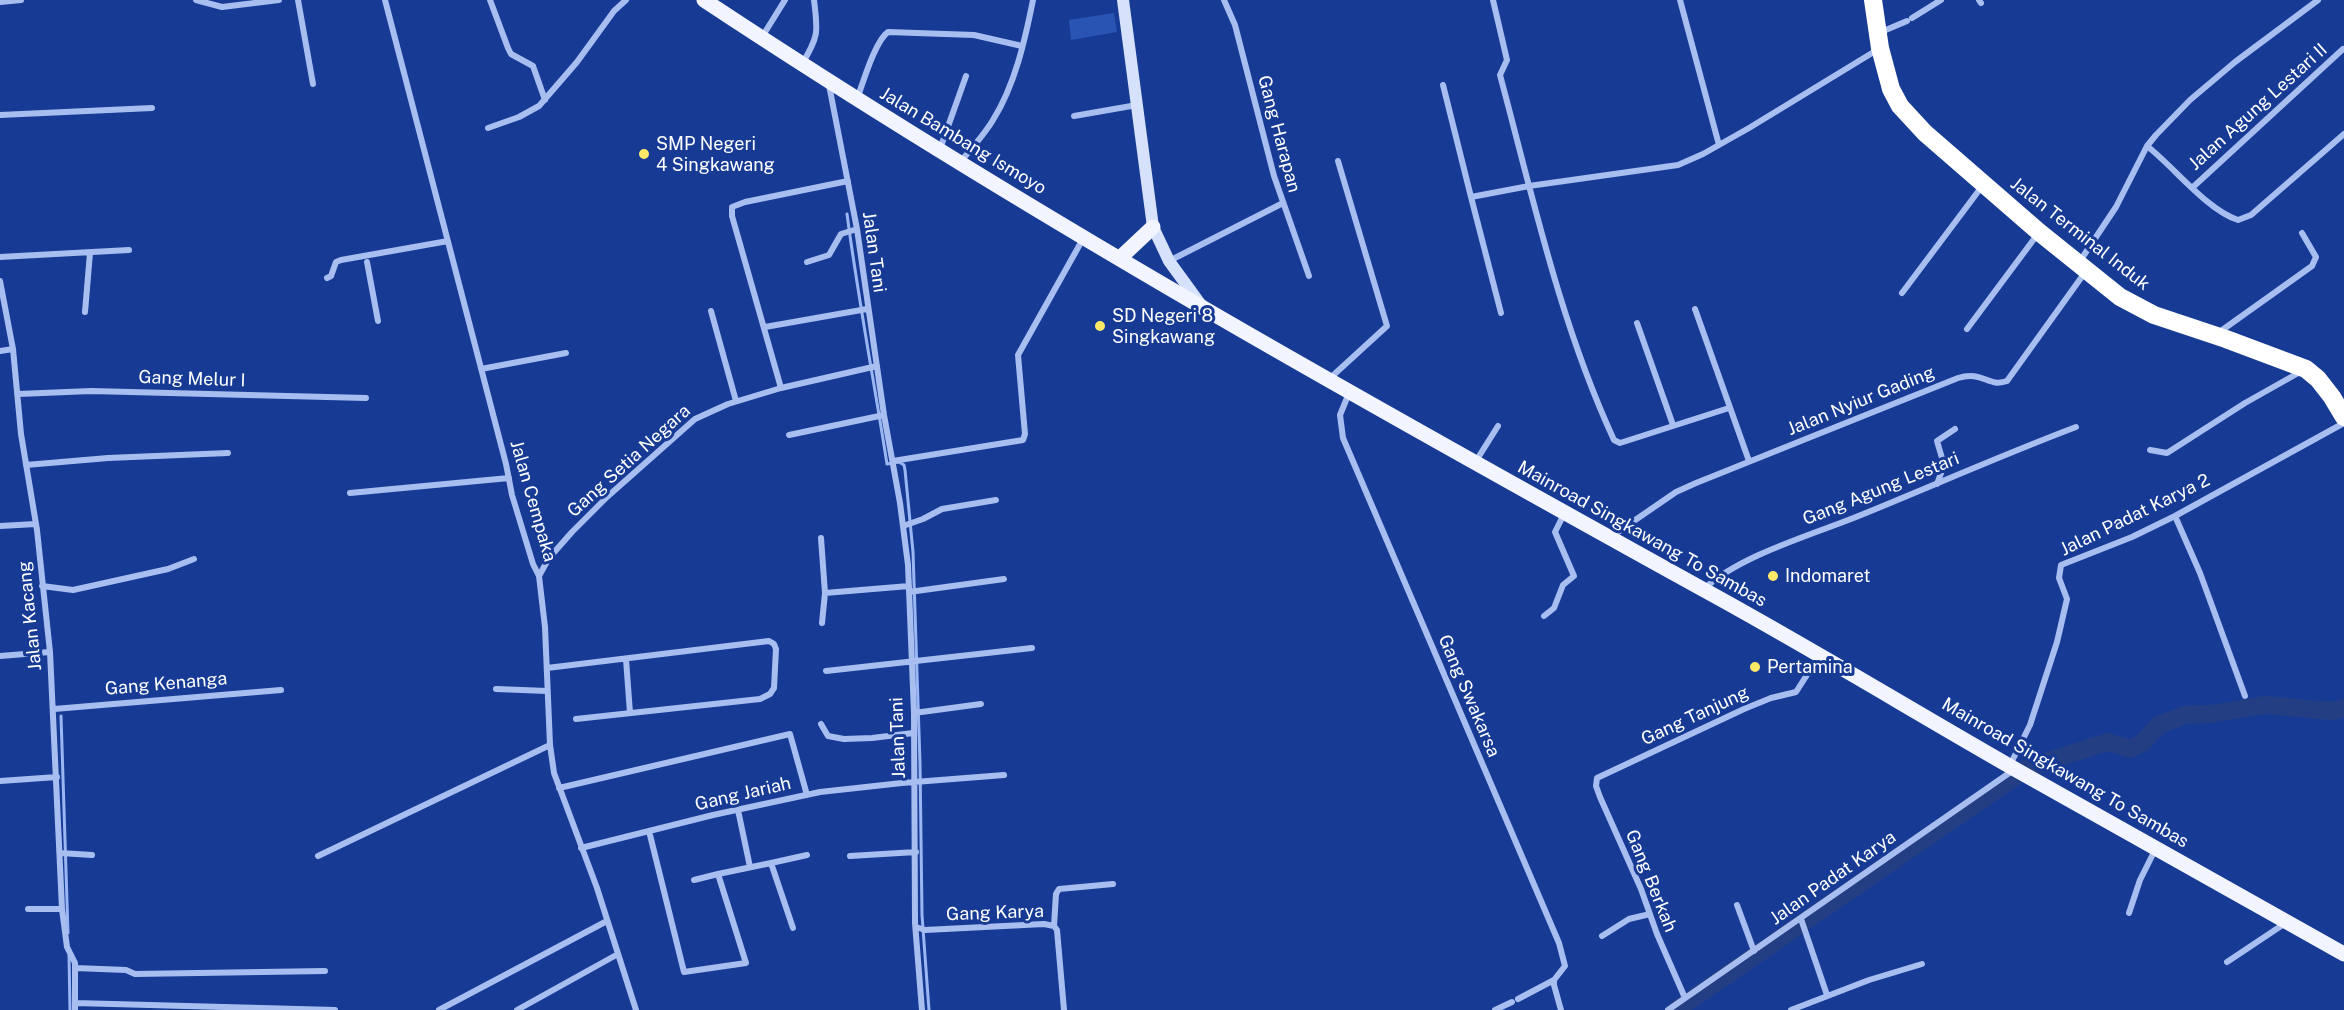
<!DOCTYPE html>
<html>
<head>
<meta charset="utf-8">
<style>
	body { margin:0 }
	canvas { display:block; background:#173b95 }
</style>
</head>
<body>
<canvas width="2344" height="1010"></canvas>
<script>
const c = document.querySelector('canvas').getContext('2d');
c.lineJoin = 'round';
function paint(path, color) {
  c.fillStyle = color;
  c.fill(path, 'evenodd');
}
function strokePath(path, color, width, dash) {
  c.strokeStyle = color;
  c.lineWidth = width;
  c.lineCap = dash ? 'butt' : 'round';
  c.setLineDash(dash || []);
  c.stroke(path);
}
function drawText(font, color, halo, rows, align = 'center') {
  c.font = font + ' "Public Sans",sans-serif';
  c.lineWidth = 6;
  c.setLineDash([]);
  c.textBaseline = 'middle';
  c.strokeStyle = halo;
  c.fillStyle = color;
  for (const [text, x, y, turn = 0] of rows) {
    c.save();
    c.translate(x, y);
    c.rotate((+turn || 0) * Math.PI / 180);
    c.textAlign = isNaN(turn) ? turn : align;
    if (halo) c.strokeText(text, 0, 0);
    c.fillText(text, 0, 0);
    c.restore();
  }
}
paint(new Path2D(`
	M 1114,13 L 1117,32 L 1071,40 L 1069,20 Z`), '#2a54b3');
strokePath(new Path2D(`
	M 847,214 C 858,298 874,381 887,464 L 899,462 L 904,465 L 905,470 L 913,552 L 920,763 L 922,915 L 929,1010
	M 61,716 L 68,933
	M 69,955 L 70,1010`), '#9bb7f3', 3);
strokePath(new Path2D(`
	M 1676,1010 L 2029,767 L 2108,742 L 2130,749 L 2142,743 L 2159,725 L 2185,715 L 2211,714 L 2264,705 L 2332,711 L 2344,708`), '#233e82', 18);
strokePath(new Path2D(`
	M 196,0 L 222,7 L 279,0
	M 298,0 L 313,84
	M 385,0 L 506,464 L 512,495 L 533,564 L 539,576 L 545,627 L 550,745 L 554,773 L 597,888 L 636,1010
	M 490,0 L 508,48 L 511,54 L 533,66 L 545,100
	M 1224,0 L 1235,25 L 1274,176 L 1309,276
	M 1493,0 L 1507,60 L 1500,75 C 1533,198 1560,323 1614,440 L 1620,443 L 1729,408
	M 1680,0 L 1719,145
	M 1979,0 L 1981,3
	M 0,2 L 21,0
	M 1912,18 L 1941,0
	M 1881,32 L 1907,21
	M 762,37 L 785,0
	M 802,64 C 819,36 818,32 814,0
	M 829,85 L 857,229 L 884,415 L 900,503 L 908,565 L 914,713 L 915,923 L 922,1010
	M 1443,85 L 1471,197
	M 857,99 C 863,83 875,41 888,32 L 974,35 L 1022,46
	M 0,115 L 152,108
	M 1074,116 L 1137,105
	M 488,128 L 519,117 L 539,106 L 577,62 L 614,11 L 626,0
	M 2147,146 C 2174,167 2207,210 2238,220 L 2251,215 L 2344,134
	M 940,149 L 966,76
	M 961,161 C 972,148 984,135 993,120 C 1015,85 1025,40 1033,0
	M 2192,188 L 2343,49
	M 0,257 L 129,250
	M 1169,261 L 1283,203
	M 2080,261 L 2116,207 L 2147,146 L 2156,135 L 2190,100 L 2235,62 L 2318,0
	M 367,262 L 378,321
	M 807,262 L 829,255 L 841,234 L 857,229
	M 327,278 L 331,276 L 336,262 L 341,260 L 448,241
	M 0,281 L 13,349 L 21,434 L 37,530 L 50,652 L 62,909 L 67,947 L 75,963 L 75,1010
	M 1902,293 L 1983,185
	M 1695,309 L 1749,461
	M 711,311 L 736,401
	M 85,312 L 90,253
	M 1501,313 L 1471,197 L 1529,186 L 1678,165 L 1703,154 L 1749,128 L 1877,50
	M 1637,323 L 1673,425
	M 765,327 L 867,309
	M 1967,329 L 2037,235
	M 2218,333 L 2312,266 L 2316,257 L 2302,233
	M 0,351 L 13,349
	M 481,369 L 566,353
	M 1328,380 L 1387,326 L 1338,161
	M 781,388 L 732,216 L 732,207 L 745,202 L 848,181
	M 1349,393 L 1340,415 L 1343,438 L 1559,943 L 1565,966 L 1554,980 L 1554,985 L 1561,1010
	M 18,394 L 91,391 L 366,398
	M 789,435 L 884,415
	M 2150,450 L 2167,453 L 2245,403 L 2300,372
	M 893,461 L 1023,440 L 1025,434 L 1018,355 L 1084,237
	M 1476,461 L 1498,426
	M 26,465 L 108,458 L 228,453
	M 1937,484 L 1944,465 L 1937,441 L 1955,429
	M 350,493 L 509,478
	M 2175,516 L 2200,573 L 2245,696
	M 0,526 L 36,524
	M 903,526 L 923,519 L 942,509 L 996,500
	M 1612,536 L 1676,492 L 1696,483 L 1958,378 C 1983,370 1988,388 2007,381 L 2086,271
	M 821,538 L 825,593
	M 539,576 L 549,558 L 572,532 L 607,497 L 695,419 L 728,404 L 781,388 L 877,366
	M 42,586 L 73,590 L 168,569 L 194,559
	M 1704,589 C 1739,556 1811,535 1856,517 C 1930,487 2002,455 2076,427
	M 909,592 L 1004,579
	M 1544,616 L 1554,608 L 1563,585 L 1574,576 L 1555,532 L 1564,514
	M 822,623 L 825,593 L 909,586
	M 0,656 L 50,652
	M 626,659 L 630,713
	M 547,668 L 769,641 L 774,644 L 776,649 L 774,688 L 770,694 L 760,699 L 576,719
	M 826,671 L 1032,648
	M 496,689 L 547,691
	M 54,709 L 281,690
	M 914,713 L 981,704
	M 821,724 L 828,736 L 844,739 L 872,738 L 913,733
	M 2010,765 L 2030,725 L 2057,642 L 2067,599 L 2059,578 L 2061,565 L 2132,537 L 2175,516 L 2344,423
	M 0,781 L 57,777
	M 559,788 L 790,734 L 807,795
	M 738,810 L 750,867
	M 649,831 L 684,972 L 746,963 L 718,874 L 694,880
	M 581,848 L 713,815 L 820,792 L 902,783 L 1004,775
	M 60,853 L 92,855
	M 318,856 L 550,745
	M 850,856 L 916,852
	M 771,863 L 807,855
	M 718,874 L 771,863 L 793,928
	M 1737,905 L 1754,951
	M 28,909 L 62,909
	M 2129,913 L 2140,880 L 2156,848
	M 1801,919 L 1827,995
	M 1054,926 L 1056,894 L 1059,889 L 1113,884
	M 916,927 L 925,930 L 1044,924 L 1054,926 L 1057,930 L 1064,1010
	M 1602,936 L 1629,919 L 1650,914
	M 2227,962 L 2287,922
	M 75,968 L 126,970 L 135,974 L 325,971
	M 1685,998 L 1657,934 L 1641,889 L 1600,797 L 1596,786 L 1597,778 L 1744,709 L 1771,698 L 1796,692 L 1819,656
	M 1518,999 L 1554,980
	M 75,1003 L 335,1010
	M 439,1010 L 607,921
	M 517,1010 L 618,954
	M 1495,1010 L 1512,1002
	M 1668,1010 L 2015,769
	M 1791,1010 L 1869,980 L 1922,964`), '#a8bef1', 6);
strokePath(new Path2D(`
	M 1123,0 L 1153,227 L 1169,261 L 1201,305`), '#d6e1fb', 12);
strokePath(new Path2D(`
	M 704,0 C 1027,214 1366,403 1706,591 C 1812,649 1915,712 2020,772 C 2128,833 2236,893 2344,954
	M 1120,258 L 1153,227`), '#f2f5ff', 15);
strokePath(new Path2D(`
	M 1873,0 L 1880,48 L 1891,89 L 1900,106 L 1925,133 L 2039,232 L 2120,297 L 2154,315 L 2226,339 L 2306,369 L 2318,379 L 2332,397 L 2344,417`), '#fff', 18);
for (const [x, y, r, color] of [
	[644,154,6,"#ffea68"],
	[1100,326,6,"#ffea68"],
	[1773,576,6,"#ffea68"],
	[1755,667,6,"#ffea68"]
]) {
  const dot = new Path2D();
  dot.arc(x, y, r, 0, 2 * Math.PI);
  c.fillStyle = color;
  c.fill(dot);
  strokePath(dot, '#173b95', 2);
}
drawText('18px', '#fff', '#173b95', [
	["Jalan Agung Lestari II",2258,107,-42],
	["Gang Harapan",1279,134,75],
	["Jalan Bambang Ismoyo",963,141,31],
	["Jalan Terminal Induk",2080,234,38],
	["Jalan Tani",874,252,82],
	["Gang Melur I",192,379,2],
	["Jalan Nyiur Gading",1861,401,-22],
	["Gang Setia Negara",629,461,-42],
	["Gang Agung Lestari",1881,489,-22],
	["Jalan Cempaka",533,501,74],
	["Jalan Padat Karya 2",2135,515,-26],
	["Mainroad Singkawang To Sambas",1642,534,29],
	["Jalan Kacang",30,616,-96],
	["Gang Kenanga",166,684,-5],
	["Gang Swakarsa",1469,696,67],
	["Gang Tanjung",1695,716,-25],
	["Jalan Tani",898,738,-92],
	["Mainroad Singkawang To Sambas",2065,773,30],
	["Gang Jariah",743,794,-13],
	["Jalan Padat Karya",1833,878,-35],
	["Gang Berkah",1651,881,68],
	["Gang Karya",995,913,-2]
]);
drawText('18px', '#fff', '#173b95', [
	["SMP Negeri",656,144],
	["4 Singkawang",656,165],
	["SD Negeri 8",1112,316],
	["Singkawang",1112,337],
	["Indomaret",1785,576],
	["Pertamina",1767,667]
], 'left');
</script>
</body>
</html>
